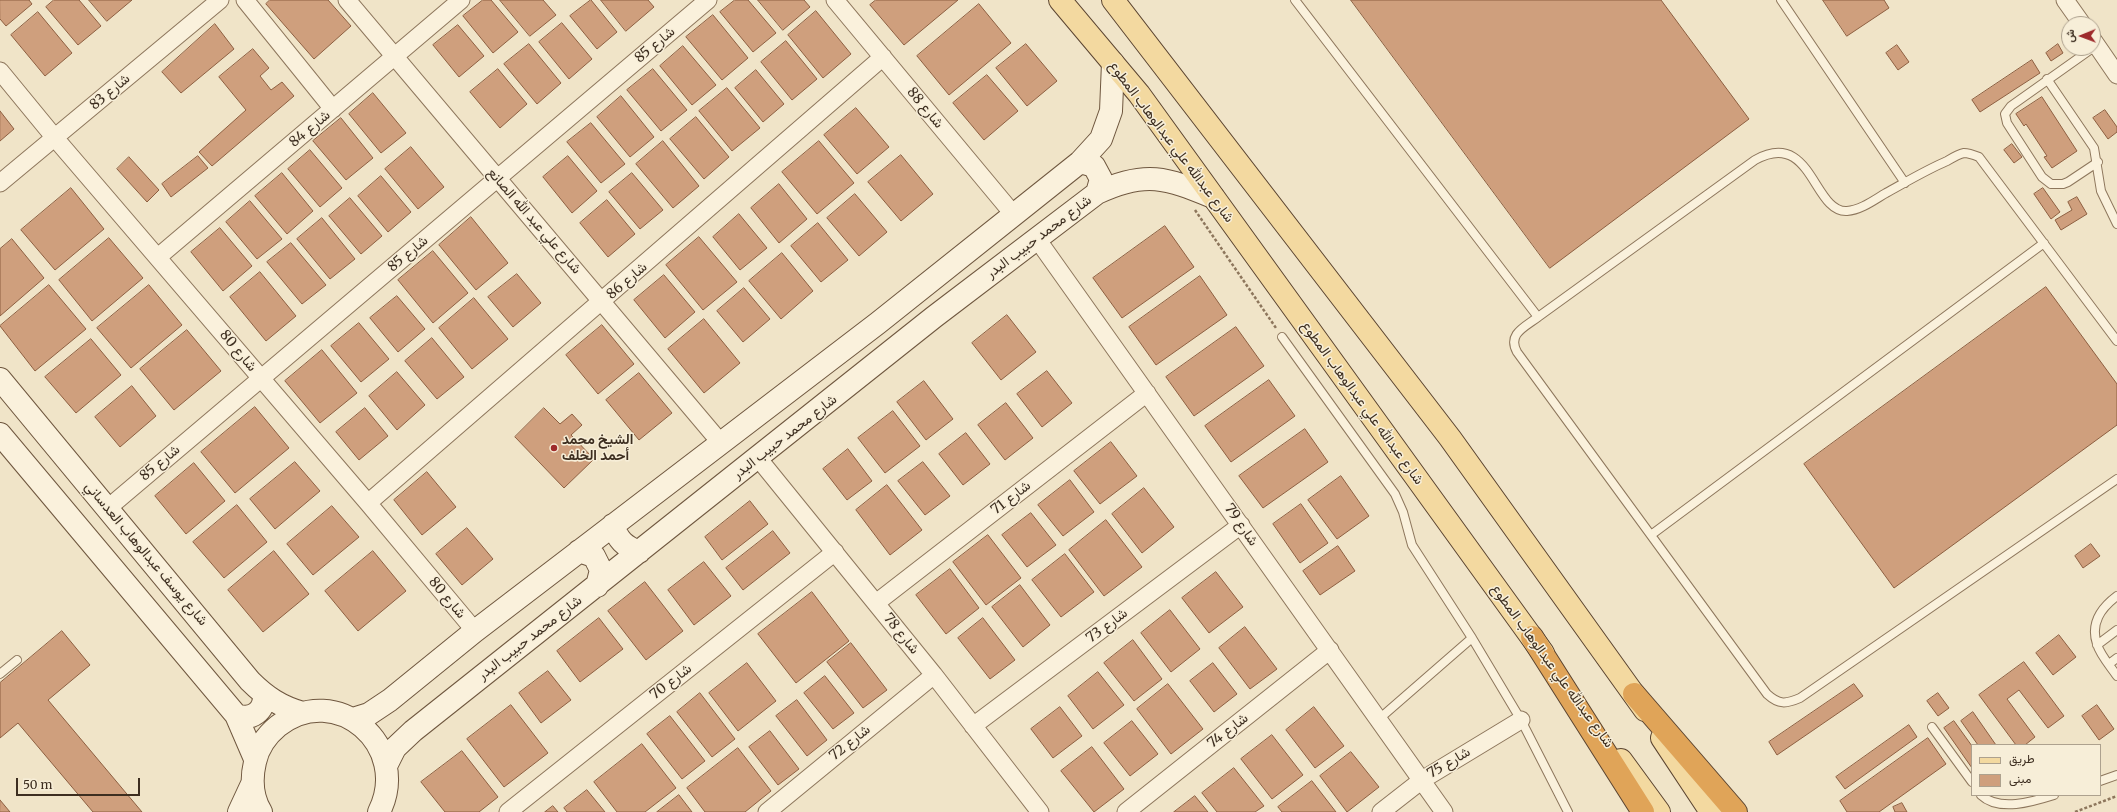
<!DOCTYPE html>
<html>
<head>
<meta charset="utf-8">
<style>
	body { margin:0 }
	#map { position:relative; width:2117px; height:812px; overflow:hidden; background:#f0e4c8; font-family:Merriweather,Vazirmatn,serif }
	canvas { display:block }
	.legend { position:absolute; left:1971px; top:744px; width:130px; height:52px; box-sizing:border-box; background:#f7eed8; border:1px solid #ada18e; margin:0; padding:5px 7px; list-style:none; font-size:12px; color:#3d2e20 }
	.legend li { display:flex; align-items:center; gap:8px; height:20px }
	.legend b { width:20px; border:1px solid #ada18e }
	.north { position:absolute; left:2061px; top:16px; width:40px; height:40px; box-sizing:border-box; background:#f7eed8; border:1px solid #ada18e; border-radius:50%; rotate:269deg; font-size:11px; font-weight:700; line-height:16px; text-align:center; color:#3d2e20 }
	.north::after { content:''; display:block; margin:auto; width:14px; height:18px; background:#9e2a2b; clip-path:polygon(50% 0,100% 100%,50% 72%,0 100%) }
	.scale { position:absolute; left:16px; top:778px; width:124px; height:18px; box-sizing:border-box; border:2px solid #3d2e20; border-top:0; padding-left:5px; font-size:12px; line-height:14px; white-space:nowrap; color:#3d2e20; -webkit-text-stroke:3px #f7eed8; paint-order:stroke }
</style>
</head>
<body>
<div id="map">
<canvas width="2117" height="812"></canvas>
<ul class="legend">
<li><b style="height:5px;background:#f3d9a0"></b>طريق</li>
<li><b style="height:11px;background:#cf9f7d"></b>مبنى</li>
</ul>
<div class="north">ش</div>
<div class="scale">50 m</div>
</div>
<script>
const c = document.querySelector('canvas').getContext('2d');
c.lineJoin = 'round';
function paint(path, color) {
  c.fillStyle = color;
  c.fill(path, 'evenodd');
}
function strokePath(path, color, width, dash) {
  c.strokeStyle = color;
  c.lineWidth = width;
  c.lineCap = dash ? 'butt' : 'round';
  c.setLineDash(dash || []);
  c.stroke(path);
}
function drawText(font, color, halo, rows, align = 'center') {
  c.font = font + ' Merriweather,Vazirmatn,serif';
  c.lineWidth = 3;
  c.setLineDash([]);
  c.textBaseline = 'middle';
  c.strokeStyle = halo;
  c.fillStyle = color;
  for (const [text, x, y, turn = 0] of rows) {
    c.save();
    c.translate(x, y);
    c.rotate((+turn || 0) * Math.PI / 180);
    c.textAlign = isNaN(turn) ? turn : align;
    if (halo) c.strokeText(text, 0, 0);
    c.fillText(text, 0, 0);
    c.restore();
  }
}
const building = new Path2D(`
	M 0,0 L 29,0 L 32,4 L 6,26 L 0,19 Z
	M 54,0 L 79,0 L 101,26 L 78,45 L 46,7 Z
	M 89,0 L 132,0 L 107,21 Z
	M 270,0 L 328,0 L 351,26 L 314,59 L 266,4 Z
	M 483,0 L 491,0 L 518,32 L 493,53 L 463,16 Z
	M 500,0 L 543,0 L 556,15 L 530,36 Z
	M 591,0 L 617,32 L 597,49 L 570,16 Z
	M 601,0 L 648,0 L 654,7 L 626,31 Z
	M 735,0 L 748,0 L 776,33 L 753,52 L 720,12 Z
	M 758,0 L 804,0 L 810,7 L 783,30 Z
	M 876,0 L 958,0 L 904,45 L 870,5 Z
	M 1351,0 L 1661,0 L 1749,119 L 1550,268 Z
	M 1823,0 L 1884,0 L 1889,8 L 1847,36 Z
	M 979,4 L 1011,43 L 949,95 L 917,56 Z
	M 816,11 L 851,54 L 823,78 L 788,35 Z
	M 38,12 L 72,53 L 45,76 L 11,35 Z
	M 713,15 L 748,58 L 722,80 L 686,37 Z
	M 562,23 L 592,59 L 569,79 L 539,42 Z
	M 215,24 L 234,49 L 181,93 L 162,72 Z
	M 458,25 L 484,56 L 459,77 L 433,45 Z
	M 786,41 L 817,79 L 792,100 L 761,62 Z
	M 529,44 L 561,83 L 537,104 L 504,64 Z
	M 1026,44 L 1057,81 L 1027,106 L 996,68 Z
	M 2058,44 L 2063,53 L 2051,61 L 2046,53 Z
	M 1897,45 L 1909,62 L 1898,70 L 1886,53 Z
	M 683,46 L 716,85 L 692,105 L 660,66 Z
	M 253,49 L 269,68 L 260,76 L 271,90 L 282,82 L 294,96 L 212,166 L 199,152 L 246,110 L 219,77 Z
	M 2032,60 L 2040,73 L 1980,112 L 1972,100 Z
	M 498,69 L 527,104 L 500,128 L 470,92 Z
	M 653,69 L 687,110 L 661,131 L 627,90 Z
	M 756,70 L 784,104 L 763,122 L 735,88 Z
	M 987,75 L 1018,111 L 984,140 L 953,103 Z
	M 727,88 L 760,128 L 732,151 L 699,111 Z
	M 373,93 L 406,133 L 381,153 L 349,114 Z
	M 621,96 L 654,137 L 630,157 L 597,117 Z
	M 2042,97 L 2077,151 L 2052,168 L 2044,157 L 2047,156 L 2026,124 L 2024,126 L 2016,114 Z
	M 856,108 L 889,147 L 857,174 L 824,135 Z
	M 2105,110 L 2117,127 L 2117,132 L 2108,139 L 2093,118 Z
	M 0,111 L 14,129 L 0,141 Z
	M 696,117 L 729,157 L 704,179 L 670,139 Z
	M 341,118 L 373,158 L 346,180 L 313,141 Z
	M 591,123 L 625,164 L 601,183 L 567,142 Z
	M 663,141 L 699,186 L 673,208 L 636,164 Z
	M 819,141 L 854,183 L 817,214 L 782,172 Z
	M 2012,144 L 2022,157 L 2014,163 L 2004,150 Z
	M 411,147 L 444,187 L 418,209 L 385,169 Z
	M 310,150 L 342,188 L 320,207 L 288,169 Z
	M 901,155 L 933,194 L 901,221 L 868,182 Z
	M 198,156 L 208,168 L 171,197 L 162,184 Z
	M 568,156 L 597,191 L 572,213 L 543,177 Z
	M 129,157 L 159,190 L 147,202 L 117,169 Z
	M 282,173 L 313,211 L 287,234 L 255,196 Z
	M 632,173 L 663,210 L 640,229 L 609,192 Z
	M 381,176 L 411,212 L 388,232 L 358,196 Z
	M 779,184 L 807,219 L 779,243 L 751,208 Z
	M 71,188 L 104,229 L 55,270 L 21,230 Z
	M 2043,188 L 2060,212 L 2051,219 L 2034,194 Z
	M 855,194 L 887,232 L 859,256 L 827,218 Z
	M 2077,197 L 2087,214 L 2061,230 L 2055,220 L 2072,210 L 2068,202 Z
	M 350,198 L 382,236 L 361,254 L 329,216 Z
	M 607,200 L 635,234 L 608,257 L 580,223 Z
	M 250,201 L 282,239 L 257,259 L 226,222 Z
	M 739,214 L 767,248 L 740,270 L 713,237 Z
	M 471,217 L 508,263 L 476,290 L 439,245 Z
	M 322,218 L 355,259 L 330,279 L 297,239 Z
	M 818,223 L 848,260 L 821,282 L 791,246 Z
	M 1165,226 L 1194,267 L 1122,318 L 1093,278 Z
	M 220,228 L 252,266 L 223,291 L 191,252 Z
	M 699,237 L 737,282 L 703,310 L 666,265 Z
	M 109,238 L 143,278 L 92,321 L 59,280 Z
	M 12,239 L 44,278 L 0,316 L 0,249 Z
	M 291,243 L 326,285 L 302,304 L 267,262 Z
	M 433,251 L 468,293 L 433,323 L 398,280 Z
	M 782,253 L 813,291 L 781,319 L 749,281 Z
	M 260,272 L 296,316 L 266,341 L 230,297 Z
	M 517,274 L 541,303 L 513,327 L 488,297 Z
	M 664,275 L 695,312 L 665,338 L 634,300 Z
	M 1200,276 L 1227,315 L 1156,365 L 1129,327 Z
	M 49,285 L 86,329 L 35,371 L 0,326 Z
	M 149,285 L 182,325 L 131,368 L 97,328 Z
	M 2046,287 L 2117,384 L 2117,425 L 1894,588 L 1804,464 Z
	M 744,288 L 770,319 L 743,342 L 717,311 Z
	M 397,296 L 425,329 L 398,352 L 370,318 Z
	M 474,298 L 508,339 L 472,369 L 439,328 Z
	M 1007,315 L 1036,352 L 1001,380 L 972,343 Z
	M 704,319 L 740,363 L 704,393 L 668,349 Z
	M 359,323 L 389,359 L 361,382 L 331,346 Z
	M 602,325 L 634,364 L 598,394 L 566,355 Z
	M 1236,327 L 1264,366 L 1194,416 L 1166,377 Z
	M 187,330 L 221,371 L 174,410 L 140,369 Z
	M 432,338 L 464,377 L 437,399 L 405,361 Z
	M 91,339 L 121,375 L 76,413 L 45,377 Z
	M 322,350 L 357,393 L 320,423 L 285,381 Z
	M 1047,371 L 1072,403 L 1042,427 L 1017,394 Z
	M 397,372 L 425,405 L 397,430 L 369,396 Z
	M 639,373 L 672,413 L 639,440 L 606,400 Z
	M 1269,380 L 1295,416 L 1231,462 L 1205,426 Z
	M 924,381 L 953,419 L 926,440 L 897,402 Z
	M 132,386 L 156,416 L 120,447 L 95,417 Z
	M 1006,403 L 1033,438 L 1005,460 L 978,425 Z
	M 255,407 L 289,448 L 235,493 L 201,452 Z
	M 365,408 L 388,436 L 359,460 L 336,432 Z
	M 544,408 L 560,424 L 572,414 L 582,425 L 571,435 L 594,459 L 564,488 L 515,437 Z
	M 893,411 L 920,446 L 885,473 L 858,438 Z
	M 1305,429 L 1328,462 L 1263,508 L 1239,476 Z
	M 966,433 L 990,464 L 963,485 L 939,454 Z
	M 1111,442 L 1137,476 L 1100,504 L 1074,471 Z
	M 848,449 L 872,481 L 847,500 L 823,469 Z
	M 295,462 L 320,491 L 275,529 L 250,499 Z
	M 923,462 L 950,496 L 925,515 L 898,481 Z
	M 194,463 L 225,501 L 186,534 L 155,496 Z
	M 427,472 L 456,507 L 422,535 L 394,500 Z
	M 1341,476 L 1369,516 L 1337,539 L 1308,500 Z
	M 1070,480 L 1094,512 L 1063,536 L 1038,505 Z
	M 887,485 L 922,530 L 890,555 L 856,510 Z
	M 1144,488 L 1174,527 L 1142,553 L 1112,514 Z
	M 750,501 L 768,524 L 722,560 L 705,537 Z
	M 1301,504 L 1328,543 L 1300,563 L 1273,524 Z
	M 237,505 L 267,542 L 224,578 L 193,542 Z
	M 332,506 L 359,537 L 313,575 L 287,544 Z
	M 1031,513 L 1056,545 L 1027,567 L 1002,535 Z
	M 1106,520 L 1142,567 L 1104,596 L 1069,550 Z
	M 467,528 L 493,559 L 462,585 L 436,554 Z
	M 773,531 L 790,553 L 743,590 L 726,568 Z
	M 988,535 L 1021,578 L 986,605 L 953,562 Z
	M 2091,544 L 2100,556 L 2083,568 L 2075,556 Z
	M 1338,546 L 1355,571 L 1320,595 L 1303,571 Z
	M 274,551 L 309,594 L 263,632 L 228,590 Z
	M 373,551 L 406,591 L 358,631 L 325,591 Z
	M 1065,554 L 1094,592 L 1061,617 L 1032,580 Z
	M 704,562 L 731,596 L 694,625 L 668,590 Z
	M 950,569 L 979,608 L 946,634 L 916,595 Z
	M 1216,572 L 1243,607 L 1209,633 L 1182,598 Z
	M 645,582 L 683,631 L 646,660 L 608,611 Z
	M 1020,585 L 1050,625 L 1023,647 L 992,607 Z
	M 812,592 L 849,641 L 796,683 L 758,634 Z
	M 1170,610 L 1200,649 L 1171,672 L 1141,633 Z
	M 599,618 L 623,649 L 580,682 L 557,651 Z
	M 983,618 L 1015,660 L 990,679 L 958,638 Z
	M 1245,627 L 1277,669 L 1250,689 L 1219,648 Z
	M 62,631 L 90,665 L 48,700 L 142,812 L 93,812 L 18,723 L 0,738 L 0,683 Z
	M 2059,635 L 2076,657 L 2053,675 L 2036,653 Z
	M 1133,640 L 1162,679 L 1134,701 L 1104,663 Z
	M 851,643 L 887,690 L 863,708 L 827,662 Z
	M 2024,662 L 2064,716 L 2048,728 L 2019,690 L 2007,699 L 2035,737 L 2025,745 L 2016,745 L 1979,695 Z
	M 747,663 L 776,701 L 738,731 L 709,693 Z
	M 1213,663 L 1237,694 L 1214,712 L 1190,681 Z
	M 548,671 L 571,700 L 541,723 L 519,693 Z
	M 1098,672 L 1124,705 L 1093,729 L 1068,696 Z
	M 825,676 L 854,713 L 833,729 L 804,693 Z
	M 1168,684 L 1203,729 L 1171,754 L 1137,709 Z
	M 1854,684 L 1863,696 L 1777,755 L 1769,742 Z
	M 700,693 L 735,739 L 712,757 L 677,712 Z
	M 1938,693 L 1949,708 L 1938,716 L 1927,701 Z
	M 797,700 L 827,740 L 807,756 L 776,716 Z
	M 511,705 L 548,753 L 504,787 L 467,739 Z
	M 2097,705 L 2114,729 L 2099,740 L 2082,716 Z
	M 1060,707 L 1082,736 L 1053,758 L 1031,729 Z
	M 1314,707 L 1344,746 L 1315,768 L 1286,730 Z
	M 1973,712 L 1996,745 L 1978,745 L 1961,721 Z
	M 670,716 L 705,761 L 682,779 L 647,734 Z
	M 1132,721 L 1158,754 L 1130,776 L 1104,743 Z
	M 1954,721 L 1972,746 L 1972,768 L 1944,728 Z
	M 1909,725 L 1917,737 L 1845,789 L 1836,777 Z
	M 770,731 L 799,769 L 778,785 L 749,747 Z
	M 1272,735 L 1303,775 L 1272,799 L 1241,759 Z
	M 1928,738 L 1946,764 L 1879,812 L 1847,812 L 1840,801 Z
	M 642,744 L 676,788 L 645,812 L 617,812 L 594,782 Z
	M 1092,747 L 1124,789 L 1094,812 L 1061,771 Z
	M 738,748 L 771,791 L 745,812 L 705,812 L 687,788 Z
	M 462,751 L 498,797 L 479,812 L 445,812 L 421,782 Z
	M 1351,752 L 1379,787 L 1347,812 L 1320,776 Z
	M 1234,768 L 1264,806 L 1255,812 L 1217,812 L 1202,793 Z
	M 1312,781 L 1336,812 L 1282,812 L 1278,807 Z
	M 587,790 L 605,812 L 567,812 L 564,808 Z
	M 679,795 L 692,812 L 657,812 Z
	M 1195,796 L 1208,812 L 1174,812 Z
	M 0,800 L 10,812 L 0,812 Z
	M 1902,803 L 1907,812 L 1895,812 L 1893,807 Z
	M 553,806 L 558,812 L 545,812 Z`);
paint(building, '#cf9f7d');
strokePath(building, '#8d5f41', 1);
const lane = new Path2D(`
	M 1295,0 L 1538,317
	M 1781,0 L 1905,183
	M 2097,45 L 2011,106 L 2005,114 L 2007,123 L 2042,177 L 2051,184 L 2063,184 L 2068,182 L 2098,162
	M 2047,79 L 2094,148 L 2101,191 L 2117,224
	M 1282,337 L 1395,494 L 1403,512 L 1412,545 L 1472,638 L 1521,720 L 1568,812
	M 2117,341 L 1979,157 C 1974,155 1969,153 1964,153 C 1959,154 1952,158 1947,161 C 1926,170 1906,182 1886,193 C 1874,200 1861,210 1847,211 C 1813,213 1812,128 1755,160 L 1538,317 C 1525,327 1507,334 1517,352 L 1767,694 C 1779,705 1786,704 1800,698 L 2117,479
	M 1651,535 L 2044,243
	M 2117,596 C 2101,608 2090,623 2097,644 C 2100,655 2111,667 2117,676
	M 2097,645 L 2117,630
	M 2109,664 L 2117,658
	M 0,674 L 17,660
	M 1379,719 L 1472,638
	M 1932,727 L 1972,782
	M 2100,781 L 2117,775
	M 1981,795 C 1999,812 2032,802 2054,795`);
const street = new Path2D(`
	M 245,0 L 333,109
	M 347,0 L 720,442
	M 835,0 L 1014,215
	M 2065,0 L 2082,24
	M 2093,40 L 2117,75
	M 0,71 L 55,138 L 368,503 L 475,631
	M 0,183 L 220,0
	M 1037,239 L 1444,812
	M 158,257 L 461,0
	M 758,458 L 934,675 L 1040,812
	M 368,503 L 883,57
	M 108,508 L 708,0
	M 876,603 L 1147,393
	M 973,726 L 1241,525
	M 508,812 L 835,552
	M 767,812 L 934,675
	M 1126,812 L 1330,650
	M 1381,812 L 1422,780 L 1521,720`);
const secondary = new Path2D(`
	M 1080,162 L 1094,166 L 1101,179 L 1097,193
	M 0,379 L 250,681 C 266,697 281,707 303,713
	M 0,434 L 236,715 L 255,759
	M 613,525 C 618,540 624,546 639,552
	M 579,551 L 594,556 L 601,570 L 597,586
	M 236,715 C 252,721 265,711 264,694
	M 353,719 L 369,714 L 390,700 L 475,631 L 878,323 L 1080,162 L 1101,139 L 1111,111 L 1113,63
	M 386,766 L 395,748 L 413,731 L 934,317 L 1097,193 C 1146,170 1166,178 1213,197
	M 239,812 L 252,784
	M 261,812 C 252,797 251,779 255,762 C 258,748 267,735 278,726 C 336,680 412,746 379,812`);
const primary = new Path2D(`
	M 1060,0 L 1139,94 L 1543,653
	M 1113,0 L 1450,438 L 1645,710
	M 1662,738 L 1711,812
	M 1621,760 L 1659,812`);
const highway = new Path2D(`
	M 1532,637 L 1643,812
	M 1634,694 L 1736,812`);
strokePath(lane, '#8d765c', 10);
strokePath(street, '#8d765c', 19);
strokePath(secondary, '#6f573f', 24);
strokePath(primary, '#5b4430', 24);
strokePath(highway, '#5b4430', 24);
strokePath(new Path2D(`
	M 1195,210 L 1276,328
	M 2075,812 L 2117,796`), '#8d765c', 2.5, [3, 2]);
strokePath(lane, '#faf1dc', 8);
strokePath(street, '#faf1dc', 17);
strokePath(secondary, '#faf1dc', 22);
strokePath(primary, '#f3d9a0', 22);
strokePath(highway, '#e0a458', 22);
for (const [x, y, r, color] of [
	[554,448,4,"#9e2a2b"]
]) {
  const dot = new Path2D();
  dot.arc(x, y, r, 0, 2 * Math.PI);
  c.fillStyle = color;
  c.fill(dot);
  strokePath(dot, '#f7eed8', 1.5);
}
drawText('14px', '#3d2e20', '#f7eed8', [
	["شارع 85",655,45,-40],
	["شارع 83",110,92,-40],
	["شارع 88",925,108,50],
	["شارع 84",310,129,-40],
	["شارع عبدالله علي عبدالوهاب المطوع",1171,142,53],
	["شارع علي عبد الله الصانع",534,221,49],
	["شارع محمد حبيب البدر",1039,237,-37],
	["شارع 85",408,254,-40],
	["شارع 86",627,281,-41],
	["شارع 80",238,351,50],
	["شارع عبدالله علي عبدالوهاب المطوع",1362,403,54],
	["شارع محمد حبيب البدر",785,437,-38],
	["شارع 85",160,463,-40],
	["شارع 71",1011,498,-38],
	["شارع 79",1241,525,55],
	["شارع يوسف عبدالوهاب العدساني",146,554,50],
	["شارع 80",447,598,50],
	["شارع 73",1107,626,-37],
	["شارع 78",901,634,51],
	["شارع محمد حبيب البدر",530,638,-38],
	["شارع عبدالله علي عبدالوهاب المطوع",1552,666,54],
	["شارع 70",671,682,-38],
	["شارع 74",1228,731,-38],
	["شارع 72",850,743,-39],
	["شارع 75",1449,763,-31]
]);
drawText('bold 14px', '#3d2e20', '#f7eed8', [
	["الشيخ محمد",562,440],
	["أحمد الخلف",562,456]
], 'left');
</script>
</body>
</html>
